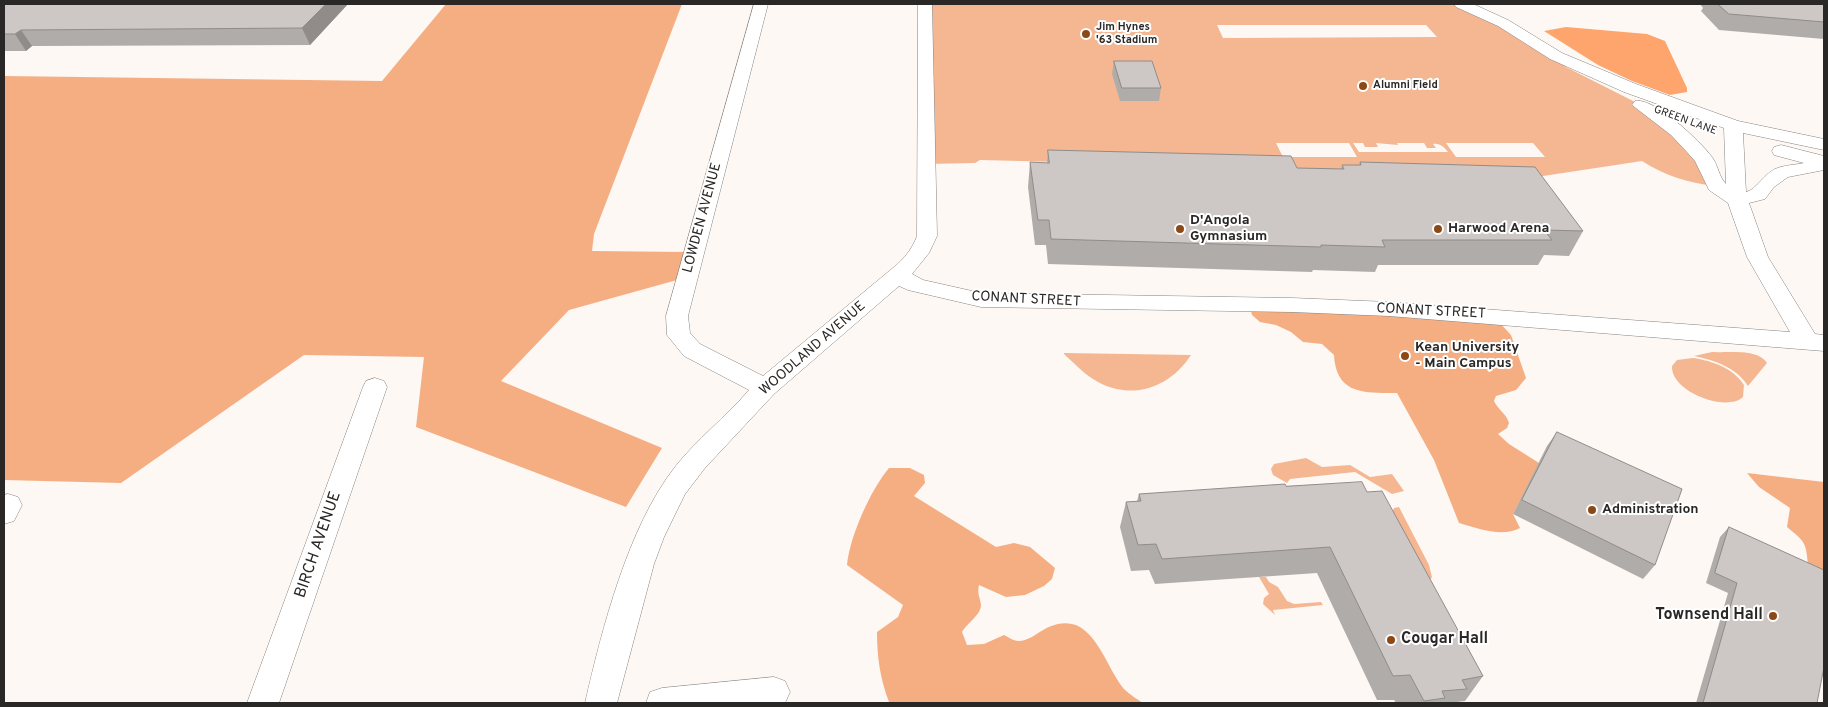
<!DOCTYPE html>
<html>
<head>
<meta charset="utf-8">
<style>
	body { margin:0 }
	#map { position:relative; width:1828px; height:707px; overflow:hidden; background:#fdf8f4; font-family:Overpass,sans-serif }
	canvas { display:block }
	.frame { position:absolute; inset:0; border:5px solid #2a2826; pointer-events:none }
</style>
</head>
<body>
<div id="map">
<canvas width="1828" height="707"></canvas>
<div class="frame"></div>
</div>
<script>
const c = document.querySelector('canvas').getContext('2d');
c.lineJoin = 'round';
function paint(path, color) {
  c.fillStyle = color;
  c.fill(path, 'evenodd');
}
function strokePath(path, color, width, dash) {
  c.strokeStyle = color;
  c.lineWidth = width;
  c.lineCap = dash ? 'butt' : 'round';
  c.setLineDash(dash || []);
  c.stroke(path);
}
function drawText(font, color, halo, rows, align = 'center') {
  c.font = font + ' Overpass,sans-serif';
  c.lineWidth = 4;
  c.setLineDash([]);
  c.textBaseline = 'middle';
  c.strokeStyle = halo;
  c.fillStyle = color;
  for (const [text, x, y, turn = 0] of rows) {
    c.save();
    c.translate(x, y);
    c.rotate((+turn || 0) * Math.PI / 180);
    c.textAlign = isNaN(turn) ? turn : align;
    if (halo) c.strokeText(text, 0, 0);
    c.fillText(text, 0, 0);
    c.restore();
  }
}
paint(new Path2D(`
	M 925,4 L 1461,4 L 1488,16 L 1556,56 L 1566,67 L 1641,105 L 1667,123 L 1716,186 C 1689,183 1665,176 1642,161 L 1530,178 L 1220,166 L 980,160 L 975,163 L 926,164 ZM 1217,25 L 1426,25 L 1437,37 L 1223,38 ZM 1276,143 L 1349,143 L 1357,157 L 1283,157 ZM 1353,143 L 1363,143 L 1365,147 L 1378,147 L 1376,143 L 1398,145 L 1397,143 L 1424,143 L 1427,148 L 1436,148 L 1433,144 C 1440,143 1444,147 1448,152 L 1359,152 ZM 1446,143 L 1533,143 L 1545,157 L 1456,157 Z
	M 1712,352 C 1727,353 1758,348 1767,363 L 1748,386 C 1736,367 1714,360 1694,356 Z
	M 1064,354 L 1064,353 L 1191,355 C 1169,389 1129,402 1093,379 C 1083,373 1073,362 1064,354 Z
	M 1693,358 C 1713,361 1733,368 1744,385 L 1743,397 C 1726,413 1670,391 1672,366 L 1677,360 Z
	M 1306,458 L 1322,467 L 1350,465 L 1370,477 L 1392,474 L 1404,491 L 1392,494 L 1355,472 L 1290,479 L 1287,483 L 1273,475 L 1271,469 L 1274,464 Z
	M 1399,507 L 1429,565 L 1432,577 L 1427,586 L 1391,515 L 1394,508 Z
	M 1259,577 L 1266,577 L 1269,582 L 1278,587 L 1287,601 L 1294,604 L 1321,602 L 1323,605 L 1273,610 L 1275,615 L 1263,604 L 1264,598 L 1269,594 Z`), '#f5b792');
paint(new Path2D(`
	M 446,4 L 682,4 L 594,234 L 592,251 L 686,252 L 677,280 L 569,310 L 501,381 L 662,448 L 626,507 L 416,427 L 424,357 L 304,355 L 121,483 L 4,480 L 4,76 L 382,81 Z
	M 1257,305 L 1499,322 L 1511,335 L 1526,378 L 1516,390 L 1496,396 L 1494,401 C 1498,410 1506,413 1509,423 L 1507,428 L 1498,434 L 1509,444 L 1539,463 L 1513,514 L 1520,528 C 1501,538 1478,528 1459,523 L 1434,460 L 1397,393 C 1365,393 1336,395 1334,355 L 1322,344 L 1303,342 L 1291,332 L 1276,325 L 1260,322 L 1252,315 L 1251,311 Z
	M 889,468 L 910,468 L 924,475 L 925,483 L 914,496 L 996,547 L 1014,543 L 1030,547 L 1055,568 L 1052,579 L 1044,586 L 1025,595 L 1006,597 L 979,585 C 977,594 980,597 981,605 C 981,615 967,623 962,632 L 967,645 L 984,644 L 1004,635 C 1008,637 1014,641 1018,641 C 1034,642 1047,619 1072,624 C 1097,629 1109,672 1124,689 C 1129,694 1137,699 1143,703 L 889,702 C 880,678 877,657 877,632 L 898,617 L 903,605 L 847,565 C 850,536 870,491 889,468 Z
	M 1747,473 L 1824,482 L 1824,577 L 1808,565 C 1806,542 1805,542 1787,527 L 1790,508 L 1759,487 Z`), '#f5ae82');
paint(new Path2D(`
	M 1566,27 L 1647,34 L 1665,41 L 1687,88 L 1687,92 L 1670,95 L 1632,81 L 1598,65 L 1544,31 Z`), '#fea56d');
const minor = new Path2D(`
	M 754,4 L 768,4 L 688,316 L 690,333 L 700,344 L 763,376 L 894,267 C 905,258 912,249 917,236 L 918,4 L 932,4 L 937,236 L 929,253 L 912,274 L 923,280 L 981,293 L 1292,298 L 1389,302 L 1790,332 L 1747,257 L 1728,203 L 1709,190 L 1695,161 L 1686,151 L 1671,135 L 1632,105 L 1635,101 C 1654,97 1700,141 1712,157 C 1718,165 1719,177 1726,184 L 1724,128 L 1624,92 L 1550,59 L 1498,26 L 1456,7 L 1454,4 L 1473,4 L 1508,20 L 1562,53 L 1636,84 L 1738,121 L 1824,139 L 1824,150 L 1743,133 L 1746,192 C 1756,190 1764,174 1775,169 C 1784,165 1795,165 1804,163 L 1774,155 L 1772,151 L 1774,147 L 1781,145 L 1824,156 L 1824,170 L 1788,177 L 1774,187 L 1765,199 L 1749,203 L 1768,257 L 1815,334 L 1824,335 L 1824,351 L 1389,316 L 1292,312 L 981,307 L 908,290 L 899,286 L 774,394 L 705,468 L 685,494 L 664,537 L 654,564 L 617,703 L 585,703 C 602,629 628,527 675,467 C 697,439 726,417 749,390 L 684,356 L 667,335 L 666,316 Z
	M 375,378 L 384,381 L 387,387 L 279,703 L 247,703 L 363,387 L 366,381 Z
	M 8,494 L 18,497 L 22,505 L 14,521 L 4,524 L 4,495 Z
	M 774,677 L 785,681 L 790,692 L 785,703 L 646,703 L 650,692 L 662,688 Z`);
strokePath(minor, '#888380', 1);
paint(minor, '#fff');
paint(new Path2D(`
	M 4,4 L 348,4 L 310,45 L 32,46 L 26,51 L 4,51 Z
	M 1700,4 L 1824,4 L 1824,39 L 1719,30 L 1701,11 L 1703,8 Z
	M 1114,61 L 1161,88 L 1159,101 L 1120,101 L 1112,74 Z
	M 1048,150 L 1297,168 L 1341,169 L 1342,165 L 1359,165 L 1360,162 L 1583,231 L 1569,256 L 1544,255 L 1538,265 L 1378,265 L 1375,272 L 1313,270 L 1312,272 L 1048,264 L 1046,245 L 1035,245 L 1028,187 L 1030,162 L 1047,163 Z
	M 1557,432 L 1655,565 L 1643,579 L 1513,514 L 1547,446 Z
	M 1286,486 L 1367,492 L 1483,676 L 1465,701 L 1457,702 L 1456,703 L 1396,703 L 1394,700 L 1377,700 L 1317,573 L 1155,584 L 1149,570 L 1131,571 L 1120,527 L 1126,502 L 1137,501 L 1139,494 Z
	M 1729,527 L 1817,703 L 1696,703 L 1728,593 L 1706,583 L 1720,537 Z`), '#b0aca9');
paint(new Path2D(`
	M 326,4 L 348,4 L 310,45 L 302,28 Z
	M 21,30 L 32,46 L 26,51 L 15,34 Z`), '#908c8a');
const building = new Path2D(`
	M 4,4 L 326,4 L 302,28 L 21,30 L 15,34 L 4,34 Z
	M 1718,4 L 1824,4 L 1824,22 L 1729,14 Z
	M 1114,61 L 1152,61 L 1161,88 L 1122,88 Z
	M 1048,150 L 1291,156 L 1297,168 L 1344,169 L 1342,165 L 1361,165 L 1360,162 L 1535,167 L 1583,231 L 1544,230 L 1552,240 L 1382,240 L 1385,247 L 1321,245 L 1321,247 L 1051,239 L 1049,220 L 1038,220 L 1030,162 L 1049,163 Z
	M 1557,432 L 1682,489 L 1655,565 L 1522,500 Z
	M 1362,482 L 1367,492 L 1382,491 L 1483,676 L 1462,680 L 1467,689 L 1442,691 L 1445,698 L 1424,701 L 1410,675 L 1393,676 L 1330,547 L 1162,559 L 1156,544 L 1138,545 L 1126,502 L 1141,501 L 1139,494 L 1285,484 L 1286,486 Z
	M 1729,527 L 1824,570 L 1824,667 L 1817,703 L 1703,703 L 1737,583 L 1715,573 Z`);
paint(building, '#cdc8c5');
strokePath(building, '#908c8a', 1);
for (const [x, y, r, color] of [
	[1086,34,5,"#8b4918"],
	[1363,86,5,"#8b4918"],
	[1180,229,5,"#8b4918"],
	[1438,229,5,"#8b4918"],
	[1405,356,5,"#8b4918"],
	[1592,510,5,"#8b4918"],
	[1773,616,5,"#8b4918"],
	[1391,640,5,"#8b4918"]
]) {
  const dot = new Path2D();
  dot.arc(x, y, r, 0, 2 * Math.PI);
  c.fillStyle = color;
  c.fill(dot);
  strokePath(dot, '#fff', 2);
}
drawText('bold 11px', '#2a2826', '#fff', [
	["Jim Hynes",1096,28],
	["'63 Stadium",1096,41],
	["Alumni Field",1373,86]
], 'left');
drawText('11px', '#2a2826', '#fff', [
	["GREEN LANE",1685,121,20]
]);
drawText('14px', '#2a2826', '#fff', [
	["LOWDEN AVENUE",703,218,-75],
	["CONANT STREET",1026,300,3],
	["CONANT STREET",1431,312,3],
	["WOODLAND AVENUE",813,349,-41]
]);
drawText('bold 14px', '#2a2826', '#fff', [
	["D'Angola",1190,221],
	["Gymnasium",1190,237],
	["Harwood Arena",1448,229],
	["Kean University",1415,348],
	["- Main Campus",1415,364],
	["Administration",1602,510]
], 'left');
drawText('16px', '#2a2826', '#fff', [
	["BIRCH AVENUE",319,545,-71]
]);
drawText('bold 16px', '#2a2826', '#fff', [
	["Townsend Hall",1763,616],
	["Cougar Hall",1401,640,"left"]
], 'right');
</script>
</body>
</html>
